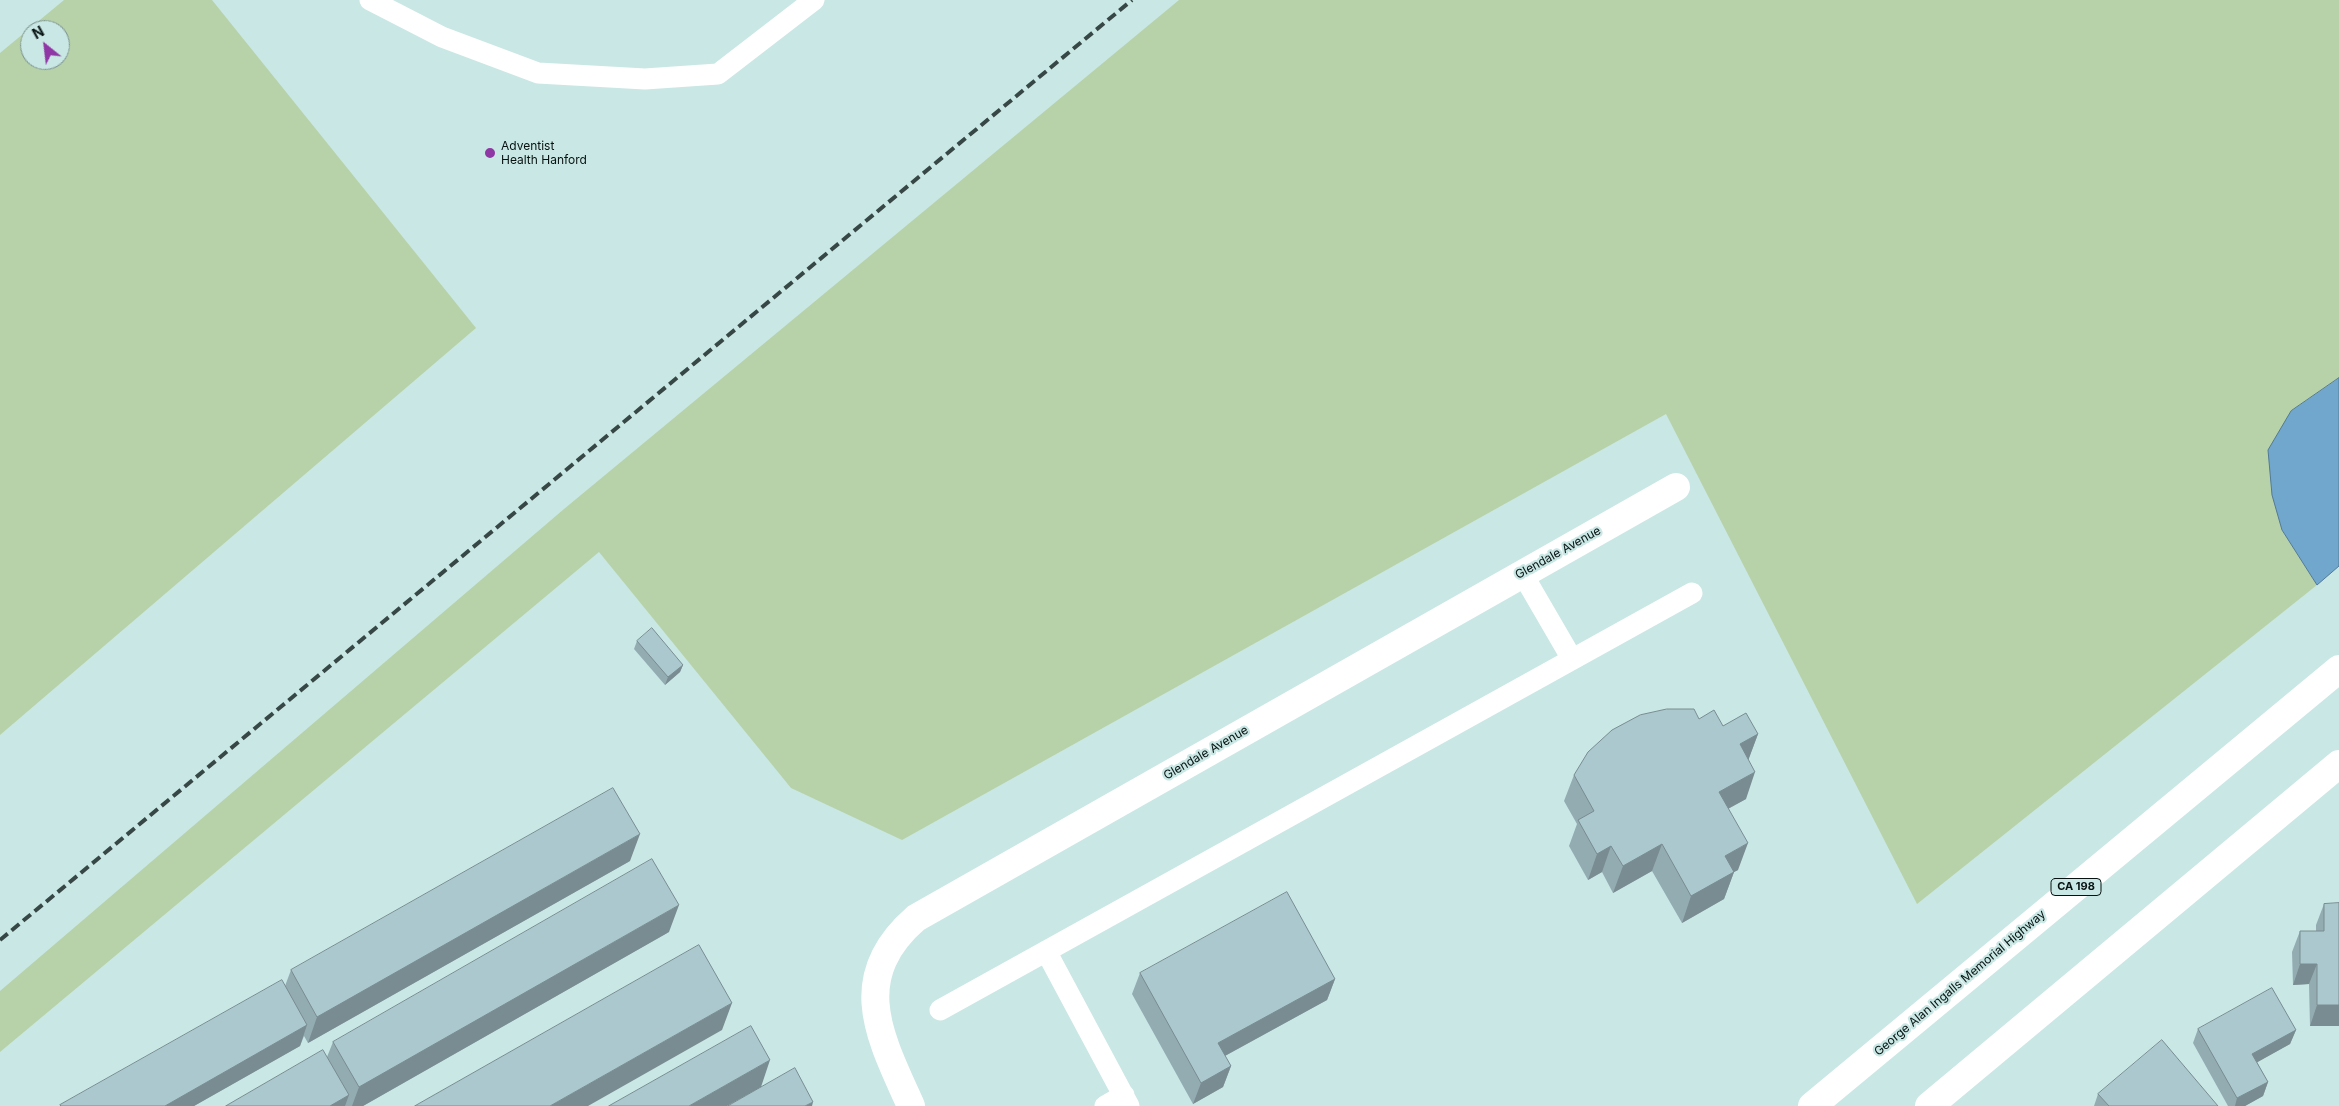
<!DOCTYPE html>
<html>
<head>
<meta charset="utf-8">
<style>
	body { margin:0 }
	#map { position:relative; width:2339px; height:1106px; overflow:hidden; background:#c9e7e4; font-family:Inter,sans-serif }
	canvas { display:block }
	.north { position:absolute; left:20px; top:20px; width:50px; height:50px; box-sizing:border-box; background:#c9e7e4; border:1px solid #7b9290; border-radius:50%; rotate:331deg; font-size:14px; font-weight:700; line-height:20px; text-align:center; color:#071211 }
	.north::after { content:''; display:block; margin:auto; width:18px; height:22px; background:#8f37a4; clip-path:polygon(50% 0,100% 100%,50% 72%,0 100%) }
</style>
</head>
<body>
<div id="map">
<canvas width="2339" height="1106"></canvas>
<div class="north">N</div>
</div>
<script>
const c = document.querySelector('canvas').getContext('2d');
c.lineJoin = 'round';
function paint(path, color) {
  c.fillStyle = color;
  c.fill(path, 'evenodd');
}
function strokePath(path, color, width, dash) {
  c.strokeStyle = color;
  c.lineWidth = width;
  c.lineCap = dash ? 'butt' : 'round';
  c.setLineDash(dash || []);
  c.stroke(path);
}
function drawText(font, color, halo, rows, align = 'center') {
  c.font = font + ' Inter,sans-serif';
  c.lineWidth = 4.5;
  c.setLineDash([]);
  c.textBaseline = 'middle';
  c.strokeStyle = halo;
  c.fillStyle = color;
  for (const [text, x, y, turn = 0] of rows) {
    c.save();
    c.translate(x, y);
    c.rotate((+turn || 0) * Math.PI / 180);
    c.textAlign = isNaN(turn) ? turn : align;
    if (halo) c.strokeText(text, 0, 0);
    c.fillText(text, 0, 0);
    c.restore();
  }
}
paint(new Path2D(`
	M 64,0 L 212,0 L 476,328 L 0,735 L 0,53 ZM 30,30 L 60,30 L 60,60 L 30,60 Z
	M 1179,0 L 2339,0 L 2339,378 L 2291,411 L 2282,530 L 2317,585 L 1917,904 L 1666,414 L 902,840 L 791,788 L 599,552 L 0,1052 L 0,991 L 564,509 Z`), '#b7d2a9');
const water = new Path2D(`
	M 2339,378 L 2339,566 L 2317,585 L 2282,530 L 2272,495 L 2268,450 L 2291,411 Z`);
paint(water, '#72a7cd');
strokePath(water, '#527a95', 1);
strokePath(new Path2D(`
	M 370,0 L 442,37 L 538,73 L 645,79 L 718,74 L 814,0
	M 1522,573 L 1572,659
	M 1046,951 L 1129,1106
	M 940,1010 L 1692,593
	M 1105,1106 L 1124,1095`), '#fff', 21);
strokePath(new Path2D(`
	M 911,1106 C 880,1037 847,978 916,918 L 1676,487`), '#fff', 28);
strokePath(new Path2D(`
	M 1812,1106 L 2339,669
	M 1929,1106 L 2339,764`), '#fff', 28);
strokePath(new Path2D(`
	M 0,940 L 1132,0`), '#374746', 4, [10, 5]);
paint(new Path2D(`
	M 637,641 L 683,665 L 680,672 L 665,685 L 634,649 Z
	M 1699,719 L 1723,726 L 1758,734 L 1748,760 L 1746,799 L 1728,809 L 1738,870 L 1734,872 L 1724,899 L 1682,923 L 1652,871 L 1613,893 L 1602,872 L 1588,880 L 1569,846 L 1577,824 L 1564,801 L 1574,775 Z
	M 630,861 L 308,1043 L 304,1036 L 300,1046 L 194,1106 L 60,1106 L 60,1105 L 285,986 L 291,970 Z
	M 2324,904 L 2339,1026 L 2310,1026 L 2309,984 L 2293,985 L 2292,952 L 2300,931 L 2316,931 L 2316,925 Z
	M 669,932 L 363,1106 L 226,1106 L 327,1057 L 333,1042 Z
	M 1140,973 L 1335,979 L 1327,1000 L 1225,1056 L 1231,1066 L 1223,1087 L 1193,1104 L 1132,994 Z
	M 2198,1029 L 2296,1030 L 2290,1044 L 2257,1062 L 2268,1082 L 2263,1096 L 2245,1106 L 2228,1106 L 2193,1043 Z
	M 2098,1094 L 2218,1106 L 2094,1106 Z`), '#93acb2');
paint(new Path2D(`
	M 683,665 L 680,672 L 665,685 L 668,677 Z
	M 1758,734 L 1748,761 L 1740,744 Z
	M 1755,772 L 1746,799 L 1709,819 L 1719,792 Z
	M 640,834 L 630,861 L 308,1043 L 317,1017 Z
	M 1748,843 L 1738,870 L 1724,877 L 1734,872 L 1724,899 L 1682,923 L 1691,896 L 1725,856 Z
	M 1662,844 L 1652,871 L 1613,893 L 1623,866 Z
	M 1611,846 L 1602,872 L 1588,880 L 1597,854 Z
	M 679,905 L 669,932 L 363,1106 L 352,1106 L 359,1087 Z
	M 2300,964 L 2317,964 L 2309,984 L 2293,985 Z
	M 1335,979 L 1327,1000 L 1210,1064 L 1218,1043 Z
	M 732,1003 L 722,1030 L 588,1106 L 550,1106 Z
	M 2317,1005 L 2339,1005 L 2339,1026 L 2310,1026 Z
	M 307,1025 L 300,1046 L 194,1106 L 165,1106 Z
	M 2296,1030 L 2290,1044 L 2247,1068 L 2252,1054 Z
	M 770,1060 L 761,1087 L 727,1106 L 689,1106 Z
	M 1231,1066 L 1223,1087 L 1193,1104 L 1201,1083 Z
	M 2268,1082 L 2263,1096 L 2245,1106 L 2235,1106 L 2237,1098 Z
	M 349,1095 L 345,1106 L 330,1106 Z
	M 813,1102 L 812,1106 L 805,1106 Z`), '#788c91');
const building = new Path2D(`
	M 652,628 L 683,665 L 668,677 L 637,641 Z
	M 1667,709 L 1694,709 L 1699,719 L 1714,710 L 1723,726 L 1746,713 L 1758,734 L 1740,744 L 1755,772 L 1719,792 L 1748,843 L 1725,856 L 1734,872 L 1691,896 L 1662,844 L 1623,866 L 1611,846 L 1597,854 L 1578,820 L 1594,811 L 1574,775 L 1588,752 L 1612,730 L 1640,715 Z
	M 613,788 L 640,834 L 317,1017 L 291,970 Z
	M 652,859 L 679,905 L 359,1087 L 333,1042 Z
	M 1287,892 L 1335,979 L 1218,1043 L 1231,1066 L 1201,1083 L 1140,973 Z
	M 2339,903 L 2339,1005 L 2317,1005 L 2317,964 L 2300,964 L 2300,931 L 2324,931 L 2324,904 Z
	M 699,945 L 732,1003 L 550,1106 L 415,1106 Z
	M 282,980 L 307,1025 L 165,1106 L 61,1106 L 60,1105 Z
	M 2272,988 L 2296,1030 L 2252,1054 L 2268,1082 L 2237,1098 L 2198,1029 Z
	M 751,1026 L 770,1060 L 689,1106 L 609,1106 Z
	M 2162,1040 L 2218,1106 L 2109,1106 L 2098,1094 Z
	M 323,1050 L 349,1095 L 330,1106 L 226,1106 Z
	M 795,1068 L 813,1102 L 805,1106 L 728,1106 Z`);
paint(building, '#abc8cf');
strokePath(building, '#788c91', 1);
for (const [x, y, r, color] of [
	[490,153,6,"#8f37a4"]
]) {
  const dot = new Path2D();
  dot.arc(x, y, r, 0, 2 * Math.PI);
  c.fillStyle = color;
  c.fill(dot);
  strokePath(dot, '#c9e7e4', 2);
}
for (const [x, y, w] of [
	[2076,887,50]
]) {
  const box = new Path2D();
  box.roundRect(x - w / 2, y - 8.5, w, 17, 4);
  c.fillStyle = '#c9e7e4';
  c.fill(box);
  strokePath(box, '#071211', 1);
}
drawText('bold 11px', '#071211', null, [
	["CA 198",2076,887]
]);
drawText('12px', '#071211', '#c9e7e4', [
	["Adventist",501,146],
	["Health Hanford",501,160]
], 'left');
drawText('12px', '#071211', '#c9e7e4', [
	["Glendale Avenue",1558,553,-29],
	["Glendale Avenue",1206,753,-30],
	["George Alan Ingalls Memorial Highway",1960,983,-40]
]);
</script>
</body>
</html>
